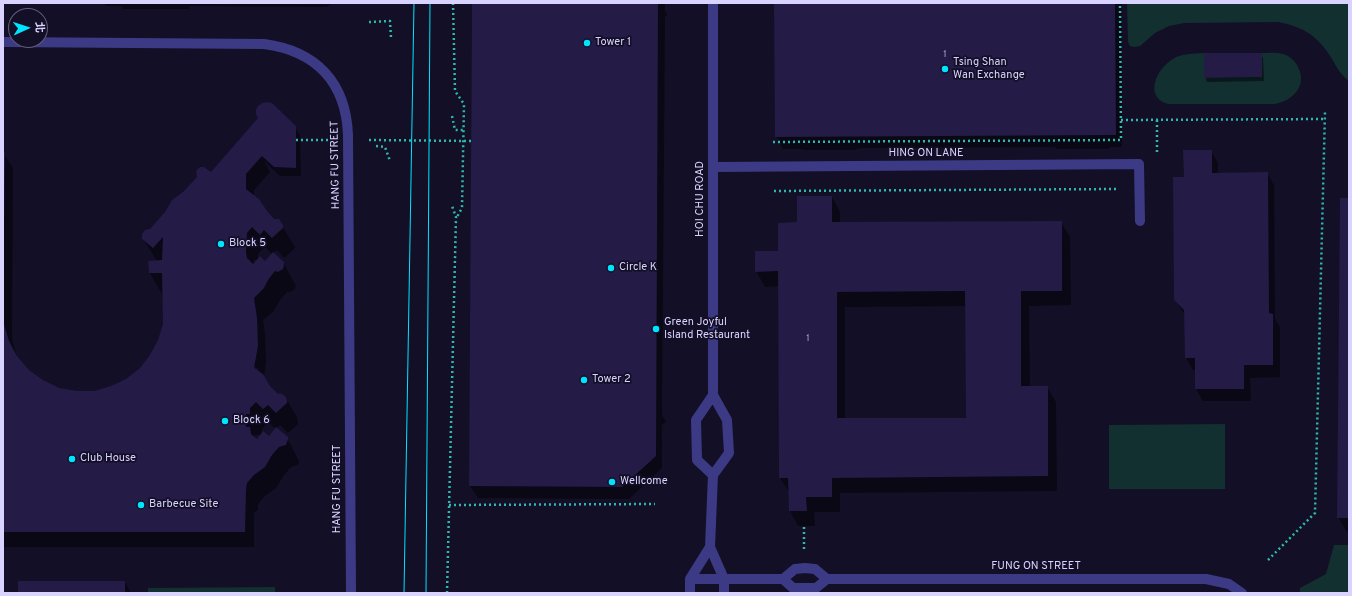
<!DOCTYPE html>
<html>
<head>
<meta charset="utf-8">
<style>
	body { margin:0 }
	#map { position:relative; width:1352px; height:596px; overflow:hidden; background:#130f26; font-family:Overpass,"Noto Sans TC",sans-serif }
	canvas { display:block }
	.frame { position:absolute; inset:0; border:4px solid #d9d4ff; pointer-events:none }
	.north { position:absolute; left:8px; top:8px; width:40px; height:40px; box-sizing:border-box; background:#130f26; border:1px solid #625e7d; border-radius:50%; rotate:87deg; font-size:11px; font-weight:700; line-height:16px; text-align:center; color:#d9d4ff }
	.north::after { content:''; display:block; margin:auto; width:14px; height:18px; background:#00e5ff; clip-path:polygon(50% 0,100% 100%,50% 72%,0 100%) }
</style>
</head>
<body>
<div id="map">
<canvas width="1352" height="596"></canvas>
<div class="frame"></div>
<div class="north">北</div>
</div>
<script>
const c = document.querySelector('canvas').getContext('2d');
c.lineJoin = 'round';
function paint(path, color) {
  c.fillStyle = color;
  c.fill(path, 'evenodd');
}
function strokePath(path, color, width, dash) {
  c.strokeStyle = color;
  c.lineWidth = width;
  c.lineCap = dash ? 'butt' : 'round';
  c.setLineDash(dash || []);
  c.stroke(path);
}
function drawText(font, color, halo, rows, align = 'center') {
  c.font = font + ' Overpass,sans-serif';
  c.lineWidth = 3.5;
  c.setLineDash([]);
  c.textBaseline = 'middle';
  c.strokeStyle = halo;
  c.fillStyle = color;
  for (const [text, x, y, turn = 0] of rows) {
    c.save();
    c.translate(x, y);
    c.rotate((+turn || 0) * Math.PI / 180);
    c.textAlign = isNaN(turn) ? turn : align;
    if (halo) c.strokeText(text, 0, 0);
    c.fillText(text, 0, 0);
    c.restore();
  }
}
paint(new Path2D(`
	M 1127,3 L 1349,3 L 1349,81 C 1341,75 1337,68 1332,59 C 1318,36 1304,27 1278,22 L 1184,23 L 1169,26 L 1155,33 L 1140,46 L 1135,47 L 1130,46 L 1128,42 Z
	M 1204,53 L 1204,78 L 1262,77 L 1262,53 C 1268,53 1277,52 1283,54 C 1287,55 1291,58 1294,61 C 1310,80 1297,100 1275,104 L 1168,104 C 1143,97 1157,68 1173,59 C 1182,53 1193,54 1204,53 Z
	M 1225,424 L 1225,489 L 1109,489 L 1109,425 Z
	M 1334,545 L 1349,545 L 1349,593 L 1300,593 L 1300,588 L 1326,574 Z
	M 275,587 L 275,593 L 148,593 L 148,588 Z`), '#12302f');
paint(new Path2D(`
	M 104,3 L 333,3 L 326,7 L 189,6 L 189,9 L 123,9 L 122,6 L 106,6 Z
	M 472,3 L 666,3 L 665,5 L 665,11 L 667,15 L 665,17 L 662,415 L 666,422 L 662,425 L 662,468 L 629,499 L 478,498 L 470,486 Z
	M 775,3 L 1122,3 L 1122,147 L 1111,147 L 1107,149 L 1058,149 L 1054,147 L 861,148 L 854,150 L 806,150 L 800,149 L 783,149 L 776,136 Z
	M 1261,54 L 1263,58 L 1264,81 L 1207,82 L 1205,77 Z
	M 295,127 L 300,136 L 301,176 L 280,176 L 264,161 L 270,172 L 254,190 L 254,197 L 274,220 L 282,226 L 295,247 L 294,249 L 284,258 L 277,250 L 273,253 L 283,262 L 296,286 L 294,290 L 290,292 L 287,292 L 280,300 L 273,312 L 263,320 L 265,334 L 266,361 L 264,377 L 270,387 L 277,395 L 285,397 L 297,417 L 298,424 L 288,433 L 280,425 L 276,429 L 287,438 L 299,461 L 298,465 L 291,467 L 284,475 L 276,488 L 265,496 L 258,504 L 258,510 L 254,513 L 254,547 L 3,547 L 3,153 L 13,168 L 12,339 L 17,357 L 28,371 L 42,381 L 59,389 L 76,392 L 94,392 L 111,387 L 127,380 L 140,369 L 151,356 L 159,341 L 164,324 L 164,294 L 162,294 L 150,273 L 149,262 L 157,261 L 143,239 L 211,173 ZM 265,247 L 272,254 L 265,262 L 254,264 L 254,260 L 258,260 L 258,254 ZM 251,365 L 259,369 L 258,371 L 251,367 ZM 268,422 L 276,429 L 269,437 L 257,440 L 254,435 L 262,435 L 262,429 Z
	M 1211,151 L 1218,163 L 1218,174 L 1267,173 L 1274,185 L 1275,319 L 1280,327 L 1280,377 L 1250,378 L 1251,401 L 1203,401 L 1196,389 L 1196,370 L 1193,370 L 1186,358 L 1185,315 L 1175,300 L 1185,178 Z
	M 832,197 L 840,212 L 840,223 L 1061,222 L 1070,237 L 1071,305 L 1029,306 L 1030,387 L 1047,387 L 1056,402 L 1057,491 L 840,493 L 840,512 L 814,512 L 815,526 L 798,526 L 790,511 L 790,493 L 780,478 L 779,286 L 765,287 L 756,271 L 779,252 L 798,223 ZM 966,306 L 967,419 L 845,419 L 845,307 Z
	M 1349,199 L 1349,532 L 1347,532 L 1338,517 Z
	M 125,582 L 131,593 L 19,593 Z`), '#0007');
paint(new Path2D(`
	M 472,3 L 658,3 L 656,456 L 622,487 L 469,486 Z
	M 774,3 L 1115,3 L 1116,135 L 775,137 Z
	M 1204,53 L 1262,53 L 1262,77 L 1204,78 Z
	M 267,102 L 272,103 L 296,126 L 296,168 L 274,167 L 262,156 L 246,174 L 246,189 L 259,199 L 267,211 L 274,219 L 279,219 L 283,225 L 283,228 L 272,238 L 264,230 L 260,235 L 252,227 L 247,233 L 246,252 L 247,258 L 253,264 L 260,256 L 265,261 L 273,252 L 284,262 L 284,265 L 283,269 L 278,272 L 275,271 L 268,280 L 264,288 L 254,298 L 257,318 L 258,346 L 254,368 L 263,374 L 270,386 L 278,394 L 280,393 L 285,396 L 287,400 L 287,403 L 276,413 L 268,405 L 263,409 L 256,402 L 250,408 L 250,414 L 246,414 L 246,427 L 250,427 L 251,434 L 257,439 L 263,431 L 269,436 L 276,427 L 288,437 L 288,439 L 286,445 L 279,447 L 272,455 L 265,467 L 254,475 L 247,483 L 246,490 L 245,532 L 3,532 L 3,321 L 9,341 L 17,356 L 29,370 L 43,380 L 59,388 L 77,391 L 94,391 L 111,386 L 126,379 L 140,368 L 150,355 L 158,340 L 163,324 L 162,273 L 149,273 L 148,261 L 162,260 L 163,237 L 153,248 L 142,239 L 142,234 L 145,230 L 150,229 L 165,212 L 172,200 L 183,192 L 197,177 L 196,171 L 200,167 L 204,167 L 211,172 L 258,118 L 256,114 L 256,110 L 258,106 L 262,103 Z
	M 1183,150 L 1212,150 L 1212,173 L 1268,172 L 1269,313 L 1273,314 L 1273,365 L 1244,365 L 1244,389 L 1195,389 L 1195,358 L 1185,358 L 1184,310 L 1174,300 L 1173,177 L 1184,177 Z
	M 3,152 L 5,152 L 4,230 L 3,230 Z
	M 797,196 L 832,196 L 832,222 L 1062,221 L 1062,291 L 1021,291 L 1021,386 L 1048,386 L 1048,476 L 832,478 L 832,497 L 806,497 L 807,511 L 789,511 L 788,478 L 779,478 L 778,271 L 755,272 L 755,251 L 778,251 L 778,223 L 797,222 ZM 965,291 L 966,418 L 837,418 L 837,292 Z
	M 1340,198 L 1349,198 L 1349,518 L 1337,518 Z
	M 18,581 L 125,581 L 125,593 L 18,593 Z`), '#241b47');
strokePath(new Path2D(`
	M 453,3 L 455,91 L 464,104 L 462,208 L 457,217
	M 369,22 L 390,21 L 391,38
	M 452,116 L 455,130 L 463,130
	M 1121,120 L 1324,119
	M 1157,120 L 1157,154
	M 296,140 L 328,140
	M 369,140 L 471,141
	M 773,142 L 1121,140 L 1120,3
	M 376,146 L 385,147 L 390,161
	M 774,191 L 1118,189
	M 449,505 L 655,504
	M 804,527 L 804,549
	M 1268,560 L 1315,513 L 1325,111
	M 447,593 L 456,217 L 452,206`), '#2fb8b0', 2.5, [2, 3]);
strokePath(new Path2D(`
	M 713,3 L 713,395 L 727,420 L 729,453 L 713,475 L 710,547 L 724,579 L 724,593
	M 3,42 L 264,44 C 317,51 346,83 348,135 L 351,593
	M 713,167 L 1139,164 L 1140,221
	M 713,475 L 697,460 L 696,420 L 713,395
	M 690,579 L 783,579 L 795,569 L 805,568 L 815,569 L 827,579
	M 783,579 L 793,588 L 816,588 L 827,579 L 1206,579 L 1229,584 L 1242,593
	M 690,593 L 690,579 L 710,547`), '#3d3a85', 10);
strokePath(new Path2D(`
	M 404,593 L 414,3
	M 426,593 L 430,3`), '#00e5ff', 1);
for (const [x, y, r, color] of [
	[587,43,4,"#00e5ff"],
	[945,69,4,"#00e5ff"],
	[221,244,4,"#00e5ff"],
	[611,268,4,"#00e5ff"],
	[656,329,4,"#00e5ff"],
	[584,380,4,"#00e5ff"],
	[225,421,4,"#00e5ff"],
	[72,459,4,"#00e5ff"],
	[612,482,4,"#00e5ff"],
	[141,505,4,"#00e5ff"]
]) {
  const dot = new Path2D();
  dot.arc(x, y, r, 0, 2 * Math.PI);
  c.fillStyle = color;
  c.fill(dot);
  strokePath(dot, '#130f26', 1.5);
}
drawText('9px', '#aca6d1', null, [
	["1",945,55],
	["1",808,339]
]);
drawText('11px', '#d9d4ff', '#130f26', [
	["Tower 1",595,43],
	["Tsing Shan",953,63],
	["Wan Exchange",953,76],
	["Block 5",229,244],
	["Circle K",619,268],
	["Green Joyful",664,323],
	["Island Restaurant",664,336],
	["Tower 2",592,380],
	["Block 6",233,421],
	["Club House",80,459],
	["Wellcome",620,482],
	["Barbecue Site",149,505]
], 'left');
drawText('11px', '#d9d4ff', '#130f26', [
	["HING ON LANE",926,154],
	["HANG FU STREET",336,165,-91],
	["HOI CHU ROAD",701,199,-90],
	["HANG FU STREET",338,489,-90],
	["FUNG ON STREET",1036,567]
]);
</script>
</body>
</html>
